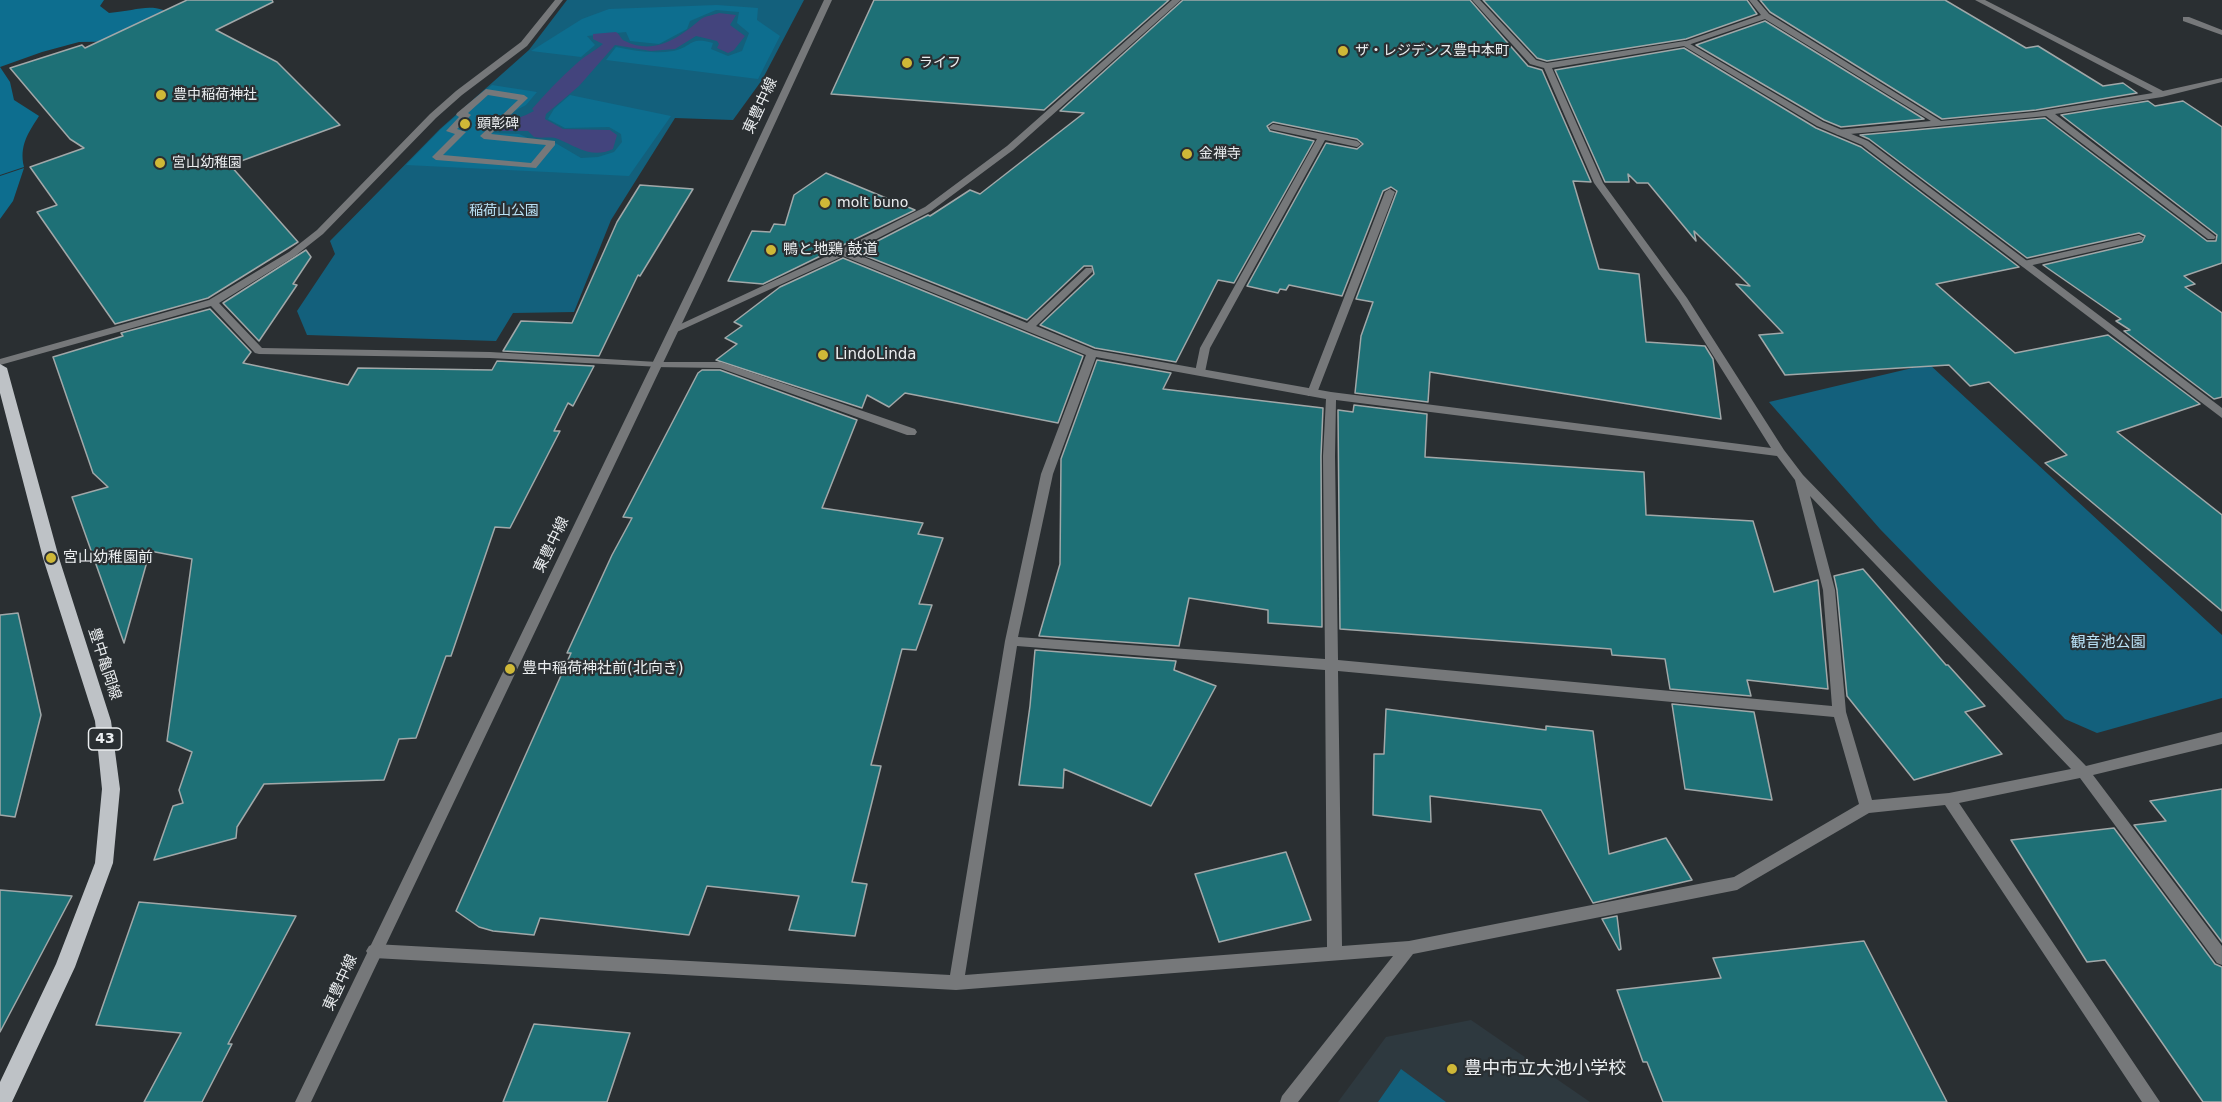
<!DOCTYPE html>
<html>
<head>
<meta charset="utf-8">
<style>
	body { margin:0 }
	canvas { display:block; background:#2a2f32 }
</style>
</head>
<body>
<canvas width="2222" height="1102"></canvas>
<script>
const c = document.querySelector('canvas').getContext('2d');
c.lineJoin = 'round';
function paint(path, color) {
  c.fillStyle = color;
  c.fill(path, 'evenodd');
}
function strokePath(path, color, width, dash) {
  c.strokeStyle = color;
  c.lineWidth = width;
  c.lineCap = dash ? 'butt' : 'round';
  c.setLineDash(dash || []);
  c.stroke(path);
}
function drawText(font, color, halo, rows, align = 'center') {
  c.font = font + ' "DejaVu Sans","Noto Sans JP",sans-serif';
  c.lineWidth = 4.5;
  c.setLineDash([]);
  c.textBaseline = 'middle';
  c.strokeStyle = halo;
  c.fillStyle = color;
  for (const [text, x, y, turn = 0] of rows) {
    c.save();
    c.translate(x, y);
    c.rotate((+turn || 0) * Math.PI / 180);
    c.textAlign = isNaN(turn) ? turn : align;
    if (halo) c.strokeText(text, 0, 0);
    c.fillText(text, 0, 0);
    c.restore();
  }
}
paint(new Path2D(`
	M 1471,1020 L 1590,1102 L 1338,1102 L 1386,1037 Z`), '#2e393f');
paint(new Path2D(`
	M 567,0 L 804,0 L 762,80 L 733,120 L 675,118 L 611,220 L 574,312 L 513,313 L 496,341 L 307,335 L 297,311 L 335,254 L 330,241 L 440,129 L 529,50 Z
	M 1929,364 L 2222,635 L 2222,698 L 2097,733 L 2065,719 L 1880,529 L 1769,402 Z
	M 1401,1069 L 1446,1102 L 1378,1102 Z`), '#13607c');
paint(new Path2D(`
	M 0,0 L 104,0 L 100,6 L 109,13 C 140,11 152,0 179,18 L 143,41 L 79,42 L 42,52 L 0,67 L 10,82 L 14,100 L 39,116 C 28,133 19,146 24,167 L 0,175 Z
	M 717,5 L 758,8 L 757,20 L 780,36 L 758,79 L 606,60 L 616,47 C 635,51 654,54 673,51 C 692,48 688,36 713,43 L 711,49 L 728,56 L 742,51 L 749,33 L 737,23 L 739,12 L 716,10 L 690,21 L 687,29 L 659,44 L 630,41 L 626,32 L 587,36 L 595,45 L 581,57 L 531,51 L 582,19 L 609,9 Z
	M 492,85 L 537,92 L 526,105 L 509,114 L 490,133 L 519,134 L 532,140 L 552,141 L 581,158 L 598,157 L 614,152 L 622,142 L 621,134 L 609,127 L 565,128 L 548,119 L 554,109 L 570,95 L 671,116 L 629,176 L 406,165 L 441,129 Z
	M 24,168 L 13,201 L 0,219 L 0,176 Z`), '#0d6e8f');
paint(new Path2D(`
	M 719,13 L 736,15 L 730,25 L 745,36 L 734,50 L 728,53 L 717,48 L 719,44 L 717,41 L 696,36 L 675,49 L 651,51 L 615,45 L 579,86 L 546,114 L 545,119 L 563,129 L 610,130 L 617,135 L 613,149 C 592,159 577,147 558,139 C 551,136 542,139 534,137 L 528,131 L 502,131 L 502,125 C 513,119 523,117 534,111 L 532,109 C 546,93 560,78 576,64 C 584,56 595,51 603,44 L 593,39 L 593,34 L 616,32 C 621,35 620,39 625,41 C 655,56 680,37 701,19 C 705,16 714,15 719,13 Z`), '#43447d');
const building = new Path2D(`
	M 187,0 L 272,0 L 273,2 L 216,30 L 277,62 L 340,125 L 230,165 L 298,242 L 208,298 L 115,324 L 37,212 L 57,205 L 30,167 L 84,148 L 70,139 L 10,68 L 82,45 L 85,48 Z
	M 874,0 L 1169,0 L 1044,110 L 831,94 Z
	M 1183,0 L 1470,0 L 1528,66 L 1542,70 L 1591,182 L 1573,181 L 1599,269 L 1639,274 L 1646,342 L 1705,346 L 1713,359 L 1721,419 L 1430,372 L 1428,402 L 1355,393 L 1361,336 L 1373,302 L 1356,299 L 1397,191 L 1391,187 L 1383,191 L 1342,296 L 1289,285 L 1286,290 L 1280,289 L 1278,293 L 1247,286 L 1326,143 L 1357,149 L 1363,144 L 1357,139 L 1273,122 L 1267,126 L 1270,131 L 1314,141 L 1234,283 L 1218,280 L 1176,362 L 1095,348 L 1040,325 L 1094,274 L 1092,266 L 1084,266 L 1027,320 L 856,252 L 928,215 L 930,216 L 970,190 L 980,194 L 1084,113 L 1060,111 Z
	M 1483,0 L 1747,0 L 1757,14 L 1686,39 L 1547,61 L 1537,58 Z
	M 1760,0 L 1945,0 L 2026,48 L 2038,46 L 2103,86 L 2123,83 L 2137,93 L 2036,110 L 1942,119 L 1770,12 Z
	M 1765,21 L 1924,119 L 1841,127 L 1824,120 L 1696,45 Z
	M 1684,48 L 1816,128 L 1861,147 L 2019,267 L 1936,284 L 2015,353 L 2108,335 L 2200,404 L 2117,432 L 2222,515 L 2222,611 L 2045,463 L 2067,455 L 1989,382 L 1970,386 L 1949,365 L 1785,375 L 1759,335 L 1783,333 L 1736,284 L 1750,286 L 1694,231 L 1696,241 L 1648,183 L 1637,183 L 1628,174 L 1629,182 L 1605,182 L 1555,70 Z
	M 2148,101 L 2155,106 L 2183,101 L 2222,127 L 2222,263 L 2184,276 L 2195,284 L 2185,287 L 2222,313 L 2222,397 L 2214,399 L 2124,331 L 2130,330 L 2116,321 L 2121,319 L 2043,265 L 2142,242 L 2145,236 L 2139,233 L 2027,258 L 1869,139 L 1860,135 L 2045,118 L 2207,241 L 2216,241 L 2217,235 L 2061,115 Z
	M 826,173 L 915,210 L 763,284 L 728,281 L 752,231 L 770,232 L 774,224 L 785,225 L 794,195 Z
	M 640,185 L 693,189 L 640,276 L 638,275 L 599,356 L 503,351 L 521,321 L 572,323 L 617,222 Z
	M 306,250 L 311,257 L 293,284 L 297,285 L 259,341 L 223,303 Z
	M 843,258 L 1083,356 L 1058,423 L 905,393 L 889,407 L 867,395 L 862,408 L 716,360 L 737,344 L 725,338 L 742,326 L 734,322 L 780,287 Z
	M 210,309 L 251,352 L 243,363 L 348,385 L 358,368 L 492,370 L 497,361 L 594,366 L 573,406 L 568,403 L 554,431 L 560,431 L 510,528 L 495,527 L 451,656 L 446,656 L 416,738 L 399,739 L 384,780 L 264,784 L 237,827 L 236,838 L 154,860 L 173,806 L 183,803 L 179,790 L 192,752 L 167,741 L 192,559 L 150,551 L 124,643 L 72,497 L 108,487 L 93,473 L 53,357 L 123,336 L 121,333 Z
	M 1097,360 L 1171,373 L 1163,389 L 1323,408 L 1321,456 L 1322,627 L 1268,623 L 1268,610 L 1189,598 L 1179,646 L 1039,636 L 1060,564 L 1061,459 Z
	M 702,370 L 720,370 L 857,420 L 822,508 L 923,523 L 918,534 L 943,538 L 919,604 L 932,605 L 916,650 L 902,649 L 871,765 L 881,766 L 852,882 L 867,884 L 855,936 L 789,930 L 799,896 L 707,886 L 689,935 L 540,918 L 534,935 L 493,931 L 479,927 L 456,911 L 571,653 L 567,653 L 612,555 L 632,518 L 623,517 L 698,373 Z
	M 1354,405 L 1427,414 L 1425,457 L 1644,472 L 1646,515 L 1753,521 L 1774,592 L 1818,580 L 1828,689 L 1747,680 L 1751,696 L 1670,689 L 1665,659 L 1612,655 L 1611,649 L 1340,629 L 1338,410 L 1353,412 Z
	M 1863,569 L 1946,665 L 1948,665 L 1985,706 L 1965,712 L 2002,754 L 1914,780 L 1847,696 L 1837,590 L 1834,576 Z
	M 18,613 L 41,715 L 15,817 L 0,815 L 0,615 Z
	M 1035,650 L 1176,661 L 1174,670 L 1216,686 L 1151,806 L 1064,769 L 1063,788 L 1019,785 L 1030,706 Z
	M 1672,704 L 1754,712 L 1772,800 L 1685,789 Z
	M 1386,709 L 1546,730 L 1546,726 L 1593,731 L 1609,854 L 1666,838 L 1692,880 L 1593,903 L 1541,810 L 1430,796 L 1431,822 L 1373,815 L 1374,754 L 1384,754 Z
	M 2222,789 L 2222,942 L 2134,825 L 2166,821 L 2150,801 Z
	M 2114,828 L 2215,964 L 2222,967 L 2222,1102 L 2203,1102 L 2105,960 L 2087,962 L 2011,840 Z
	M 1286,852 L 1311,920 L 1219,942 L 1195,874 Z
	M 0,890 L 72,896 L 0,1032 Z
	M 139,902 L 296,916 L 228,1044 L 232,1044 L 202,1102 L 144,1102 L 181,1033 L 96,1025 Z
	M 1617,916 L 1621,949 L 1619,950 L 1602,919 Z
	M 1864,941 L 1947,1102 L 1663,1102 L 1647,1062 L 1643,1062 L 1617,990 L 1721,978 L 1713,958 Z
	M 534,1024 L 630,1033 L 607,1102 L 503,1102 Z`);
paint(building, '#1e7076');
strokePath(building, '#a1a8a9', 1.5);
paint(new Path2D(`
	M 1749,0 L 1757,0 L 1769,14 L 1941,121 L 2036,112 L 2153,93 L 1975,0 L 1985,0 L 2163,91 L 2222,78 L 2222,82 L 2162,97 L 2055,114 L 2216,237 L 2214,239 L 2208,239 L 2046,116 L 1839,135 L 1836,134 L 1836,130 L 1931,121 L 1765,19 L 1688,45 L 1681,43 L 1761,15 Z
	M 2183,17 L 2189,17 L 2222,30 L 2222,35 L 2183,21 Z
	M 1273,124 L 1357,141 L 1361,144 L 1357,147 L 1325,140 L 1210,348 L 1205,372 L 1204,374 L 1196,374 L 1195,372 L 1200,348 L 1317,139 L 1270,129 L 1269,127 Z
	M 1390,189 L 1395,192 L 1317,393 L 1316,396 L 1308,396 L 1307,393 L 1385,192 Z
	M 2139,235 L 2144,238 L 2142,240 L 2024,267 L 2019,264 L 2024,261 Z
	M 657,362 L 721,362 L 915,429 L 917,432 L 915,435 L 907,435 L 720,368 L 653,367 L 652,365 Z`), '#76787a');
paint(new Path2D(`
	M 486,89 L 524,95 L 528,98 L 491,134 L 555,141 L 555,145 L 536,168 L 436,160 L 432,157 L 455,134 L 446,131 L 459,117 L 456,115 L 457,113 ZM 488,95 L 518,100 L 480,136 L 484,139 L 546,145 L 531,163 L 443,155 L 466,132 L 457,129 L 471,115 L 468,113 Z`), '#76787a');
paint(new Path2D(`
	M 555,0 L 563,0 L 527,46 L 462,95 L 436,118 L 323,234 L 295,256 L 219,303 L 262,348 L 490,352 L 657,362 L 662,365 L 661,367 L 490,358 L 259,354 L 255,353 L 211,306 L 0,365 L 0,359 L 209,300 L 289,252 L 317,230 L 430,114 L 456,91 L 521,42 Z
	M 1172,0 L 1181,0 L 1013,150 L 931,211 L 851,252 L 1027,323 L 1086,268 L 1092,268 L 1092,272 L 1036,326 L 1094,350 L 1331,392 L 1771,448 L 1679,301 L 1594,183 L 1544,68 L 1530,64 L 1472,0 L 1480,0 L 1536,60 L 1547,63 L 1685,41 L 1823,122 L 1868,141 L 2222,408 L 2222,418 L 1862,145 L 1817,126 L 1684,46 L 1552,68 L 1603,183 L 1687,298 L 1784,450 L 1803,475 L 2086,766 L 2222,732 L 2222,744 L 2093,775 L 2222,946 L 2222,965 L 2217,963 L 2080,778 L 1959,803 L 2160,1102 L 2142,1102 L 1945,805 L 1869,813 L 1737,890 L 1413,954 L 1298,1102 L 1280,1102 L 1282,1096 L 1393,956 L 956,990 L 374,958 L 369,956 L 366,951 L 369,946 L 374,944 L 950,975 L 1005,641 L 1041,474 L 1086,355 L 843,256 L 679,331 L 675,332 L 670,329 L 840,250 L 925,207 L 1007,146 ZM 1096,357 L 1326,399 L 1323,456 L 1325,659 L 1018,637 L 1053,474 ZM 1336,400 L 1777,456 L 1795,480 L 1823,590 L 1832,706 L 1338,660 L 1335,456 ZM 1810,496 L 2071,769 L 1949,793 L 1872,800 L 1846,712 L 1835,590 ZM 1017,646 L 1325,670 L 1327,947 L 965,975 ZM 1338,671 L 1834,717 L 1859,804 L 1734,877 L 1409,941 L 1342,946 Z`), '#76787a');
paint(new Path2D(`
	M 824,0 L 832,0 L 704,277 L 311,1102 L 295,1102 L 694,277 Z`), '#76787a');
paint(new Path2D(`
	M 0,364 L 7,368 L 59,558 L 111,721 L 120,789 L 113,863 L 75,967 L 12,1102 L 0,1102 L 0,1082 L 56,964 L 95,863 L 102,789 L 95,721 L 43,558 L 0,393 Z`), '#bec2c6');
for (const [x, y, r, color] of [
	[1343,51,6,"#cfb837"],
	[907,63,6,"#cfb837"],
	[161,95,6,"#cfb837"],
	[465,124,6,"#cfb837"],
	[1187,154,6,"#cfb837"],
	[160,163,6,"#cfb837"],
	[825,203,6,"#cfb837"],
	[771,250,6,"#cfb837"],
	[823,355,6,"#cfb837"],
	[51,558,6,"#cfb837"],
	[510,669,6,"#cfb837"],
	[1452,1069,6,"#cfb837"]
]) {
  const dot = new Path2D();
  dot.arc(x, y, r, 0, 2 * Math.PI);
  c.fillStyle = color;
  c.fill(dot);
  strokePath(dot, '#2a2f32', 2);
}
drawText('14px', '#ebeef0', '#2a2f32', [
	["ザ・レジデンス豊中本町",1355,51],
	["ライフ",919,63],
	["豊中稲荷神社",173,95],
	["顕彰碑",477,124],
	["金禅寺",1199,154],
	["宮山幼稚園",172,163],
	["molt buno",837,203]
], 'left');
drawText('14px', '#b9e1f5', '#2a2f32', [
	["稲荷山公園",504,211]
]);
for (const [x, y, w] of [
	[105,739,33]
]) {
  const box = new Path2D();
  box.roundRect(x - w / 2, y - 11, w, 22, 4.5);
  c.fillStyle = '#2a2f32';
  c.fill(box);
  strokePath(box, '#ebeef0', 1.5);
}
drawText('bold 14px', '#ebeef0', null, [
	["43",105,739]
]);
drawText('15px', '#ebeef0', '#2a2f32', [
	["東豊中線",761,106,-65],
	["東豊中線",552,545,-64],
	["豊中亀岡線",104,664,72],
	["東豊中線",341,983,-65]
]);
drawText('15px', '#ebeef0', '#2a2f32', [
	["鴨と地鶏 鼓道",783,250],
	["LindoLinda",835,355],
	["宮山幼稚園前",63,558],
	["豊中稲荷神社前(北向き)",522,669]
], 'left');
drawText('15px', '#b9e1f5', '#2a2f32', [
	["観音池公園",2108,643]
]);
drawText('18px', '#ebeef0', '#2a2f32', [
	["豊中市立大池小学校",1464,1069]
], 'left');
</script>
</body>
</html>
